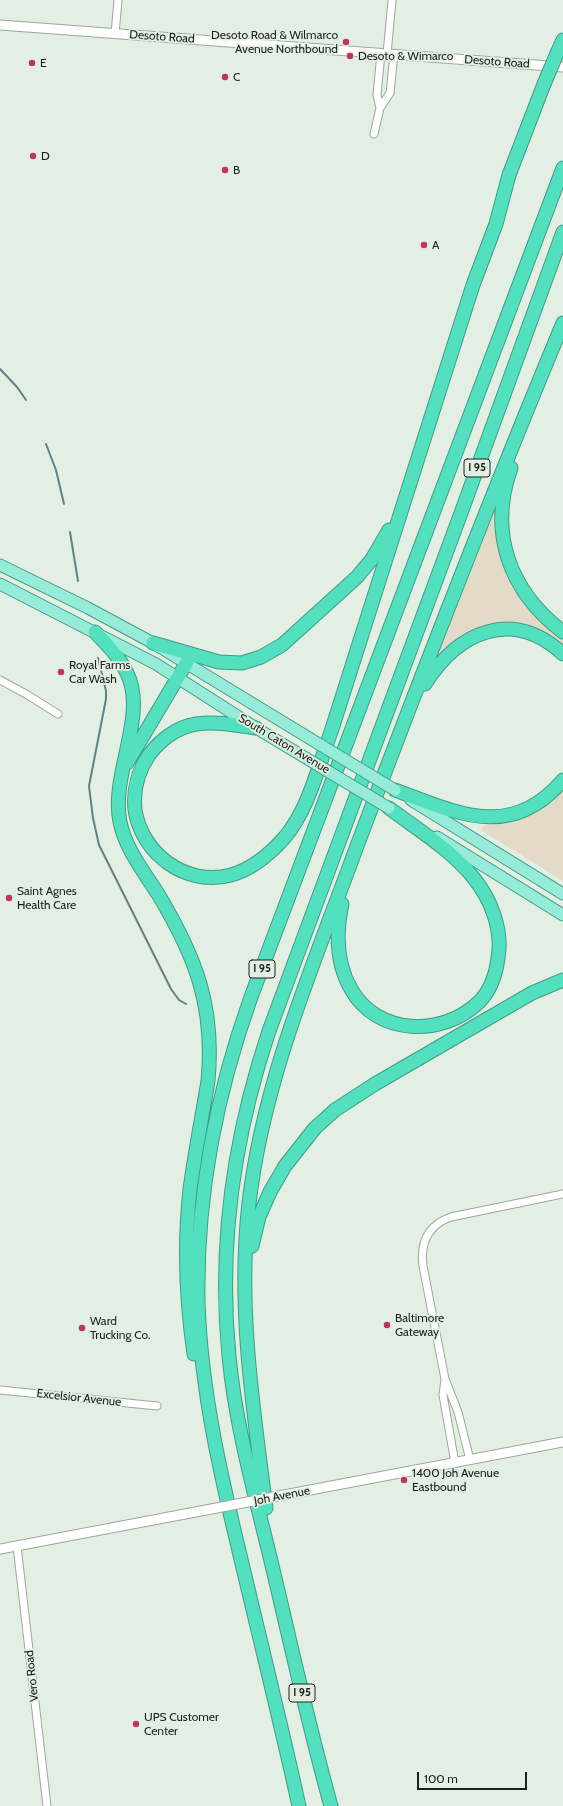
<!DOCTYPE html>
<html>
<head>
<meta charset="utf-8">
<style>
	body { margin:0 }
	#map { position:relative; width:563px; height:1806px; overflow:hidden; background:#e3efe3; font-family:Cabin,sans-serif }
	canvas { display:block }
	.scale { position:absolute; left:417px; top:1772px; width:110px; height:18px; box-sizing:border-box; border:2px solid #1c201c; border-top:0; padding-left:5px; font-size:12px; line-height:14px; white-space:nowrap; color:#1c201c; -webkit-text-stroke:3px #e3efe3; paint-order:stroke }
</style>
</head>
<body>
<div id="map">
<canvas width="563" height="1806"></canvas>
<div class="scale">100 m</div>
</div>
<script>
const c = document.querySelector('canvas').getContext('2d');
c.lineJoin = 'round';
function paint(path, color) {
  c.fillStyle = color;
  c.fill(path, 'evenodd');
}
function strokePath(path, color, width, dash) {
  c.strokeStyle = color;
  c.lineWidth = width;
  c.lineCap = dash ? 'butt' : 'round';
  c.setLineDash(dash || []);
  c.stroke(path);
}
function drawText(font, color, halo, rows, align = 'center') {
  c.font = font + ' Cabin,sans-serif';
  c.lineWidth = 3.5;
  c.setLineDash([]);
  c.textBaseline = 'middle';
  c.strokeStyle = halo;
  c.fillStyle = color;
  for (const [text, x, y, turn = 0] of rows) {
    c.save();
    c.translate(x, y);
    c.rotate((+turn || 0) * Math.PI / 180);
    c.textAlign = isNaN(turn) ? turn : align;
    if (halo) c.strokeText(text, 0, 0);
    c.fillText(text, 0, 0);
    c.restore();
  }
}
paint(new Path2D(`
	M 496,504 L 497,535 L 503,560 L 563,637 L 563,647 C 539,624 498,616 467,632 C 458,636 450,644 442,651 L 437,651 Z
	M 563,790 L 563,881 L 481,830 L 484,825 C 515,821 542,814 563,790 Z`), '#e3dbc7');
strokePath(new Path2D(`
	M 0,369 L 17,387 L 26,400
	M 46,444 L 56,470 L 64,504
	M 70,532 L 78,581
	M 98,658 L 106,691 L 106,699 L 89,786 L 93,818 L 99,845 L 171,989 L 179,1000 L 186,1004`), '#648182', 2);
const minor = new Path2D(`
	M 115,34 L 118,0
	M 387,54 L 392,0
	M 380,108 L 377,95 L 381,53
	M 374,134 L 380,108 L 390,93 L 394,54
	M 0,680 L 26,694 L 58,714
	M 445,1379 L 423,1266 C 420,1242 428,1225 451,1217 L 563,1194
	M 0,1390 L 157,1406
	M 455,1463 L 443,1395 L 445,1379 L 458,1412 L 470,1460
	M 17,1546 L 47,1806`);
const tertiary = new Path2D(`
	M 0,25 L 563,67
	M 284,1495 L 563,1442
	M 0,1549 L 206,1510`);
const primary = new Path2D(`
	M 0,565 L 88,608 L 153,643 L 309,738
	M 0,584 L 156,664 L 256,728
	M 411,800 L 563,894
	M 437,837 L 563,915`);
const motorway = new Path2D(`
	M 558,51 L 563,40
	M 511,468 C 488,532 509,591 563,632
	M 95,632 C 107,645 120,657 127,673 C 148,716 110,775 120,822 C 125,848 144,872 158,894 C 196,957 215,1007 208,1081 C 202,1117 195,1153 190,1189 C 184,1244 186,1299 194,1354
	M 153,643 L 219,662 L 242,663 L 261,657 L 282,645 L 357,577 L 372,559 L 389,530
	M 425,684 C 458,632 512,607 563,654
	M 256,728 C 236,725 216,721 196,724 C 177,727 160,740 149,755 C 138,771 133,791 135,810 C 142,854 186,887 231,875 C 252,869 271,853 285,837 C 309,808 318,767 331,732 L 473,285 L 496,224 L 509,175 L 544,84
	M 127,763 L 187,662
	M 395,790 C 457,813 511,841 563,780
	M 342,904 C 336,932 336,963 351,989 C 377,1036 443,1037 479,1002 C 490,991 496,974 498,958 C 503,930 491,899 473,877 C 450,849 417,829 389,808
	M 252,1246 L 259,1217 L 270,1192 L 285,1166 L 315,1128 L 335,1110 L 375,1084 L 532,993 L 563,980
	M 266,1508 C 253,1407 237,1305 249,1203 C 264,1077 314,964 357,846 C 423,671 491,496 563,323
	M 299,1806 C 282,1729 263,1652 245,1576 C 223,1485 201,1395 198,1302 C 196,1197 216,1095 251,997 L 563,168
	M 331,1806 C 310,1731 293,1654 275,1578 C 258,1505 236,1431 229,1356 C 218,1246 234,1136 269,1031 L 461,513 L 563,232`);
strokePath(minor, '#9ca79d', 9);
strokePath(tertiary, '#9ca79d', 11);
strokePath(primary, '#3f9d86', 13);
strokePath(motorway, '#3f9d86', 15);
strokePath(minor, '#fff', 7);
strokePath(tertiary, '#fff', 9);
strokePath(primary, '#97ecd9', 11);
strokePath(motorway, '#52e0bf', 13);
const tertiaryBridge = new Path2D(`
	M 206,1510 L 284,1495`);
const primaryBridge = new Path2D(`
	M 256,728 L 389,808
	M 309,738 L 395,790`);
const motorwayBridge = new Path2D(`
	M 544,84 L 558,51`);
strokePath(tertiaryBridge, '#9ca79d', 11, []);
strokePath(primaryBridge, '#3f9d86', 13, []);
strokePath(motorwayBridge, '#3f9d86', 15, []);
strokePath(tertiaryBridge, '#fff', 9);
strokePath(primaryBridge, '#97ecd9', 11);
strokePath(motorwayBridge, '#52e0bf', 13);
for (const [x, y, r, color] of [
	[346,42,4,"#bf3365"],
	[350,56,4,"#bf3365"],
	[32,63,4,"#bf3365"],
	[225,77,4,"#bf3365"],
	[33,156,4,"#bf3365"],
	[225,170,4,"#bf3365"],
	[424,245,4,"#bf3365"],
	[61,672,4,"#bf3365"],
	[9,898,4,"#bf3365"],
	[387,1325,4,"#bf3365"],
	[82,1328,4,"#bf3365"],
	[404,1480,4,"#bf3365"],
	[136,1724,4,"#bf3365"]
]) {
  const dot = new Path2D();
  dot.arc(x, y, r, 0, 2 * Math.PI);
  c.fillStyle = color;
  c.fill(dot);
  strokePath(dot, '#e3efe3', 1.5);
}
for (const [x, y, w] of [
	[477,468,26],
	[262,969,26],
	[302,1693,26]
]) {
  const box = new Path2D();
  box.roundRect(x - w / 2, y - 9, w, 18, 3);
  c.fillStyle = '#e3efe3';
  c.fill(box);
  strokePath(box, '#1c201c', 1);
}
drawText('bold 11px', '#1c201c', null, [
	["I 95",477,468],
	["I 95",262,969],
	["I 95",302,1693]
]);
drawText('12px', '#1c201c', '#e3efe3', [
	["Desoto Road & Wilmarco",338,35,"right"],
	["Avenue Northbound",338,49,"right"],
	["Desoto & Wimarco",358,56],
	["E",40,63],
	["C",233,77],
	["D",41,156],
	["B",233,170],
	["A",432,245],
	["Royal Farms",69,665],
	["Car Wash",69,679],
	["Saint Agnes",17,891],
	["Health Care",17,905],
	["Baltimore",395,1318],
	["Gateway",395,1332],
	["Ward",90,1321],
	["Trucking Co.",90,1335],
	["1400 Joh Avenue",412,1473],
	["Eastbound",412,1487],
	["UPS Customer",144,1717],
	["Center",144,1731]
], 'left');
drawText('12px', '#1c201c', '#e3efe3', [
	["Desoto Road",162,37,4],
	["Desoto Road",497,62,4],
	["South Caton Avenue",284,744,31],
	["Excelsior Avenue",79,1398,6],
	["Joh Avenue",282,1496,-11],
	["Vero Road",32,1676,-96]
]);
</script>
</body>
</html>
